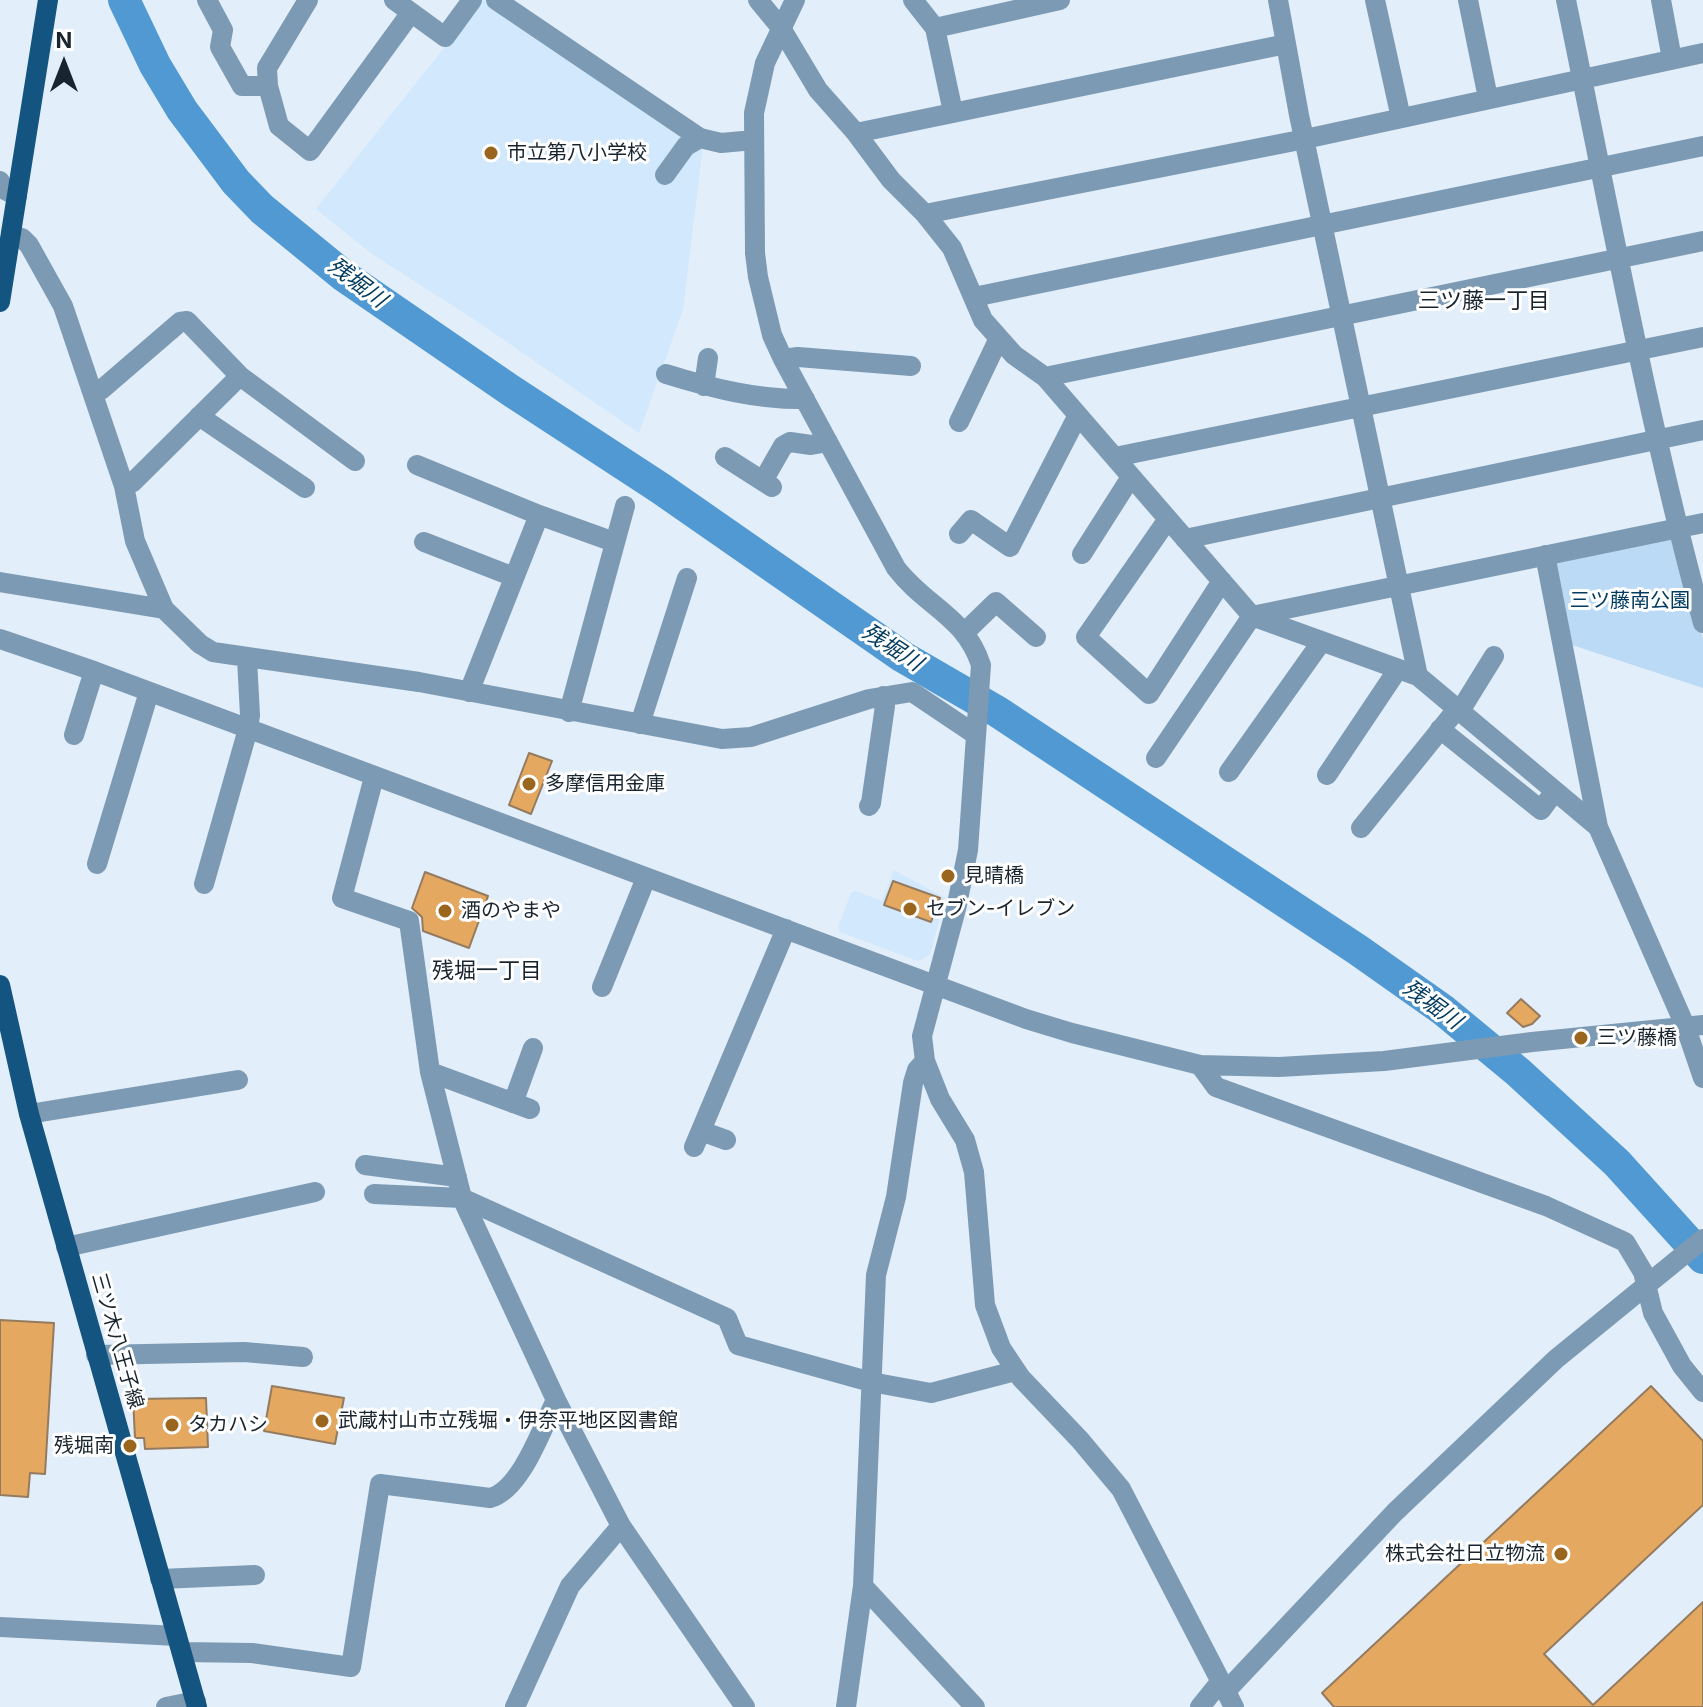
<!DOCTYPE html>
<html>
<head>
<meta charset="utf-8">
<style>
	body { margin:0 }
	#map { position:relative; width:1703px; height:1707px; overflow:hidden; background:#e2eef9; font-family:Inter,sans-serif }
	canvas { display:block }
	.north { position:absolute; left:24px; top:24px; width:80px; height:80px; -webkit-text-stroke:6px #fff; paint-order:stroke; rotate:0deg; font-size:22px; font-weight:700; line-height:32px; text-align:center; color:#18242e }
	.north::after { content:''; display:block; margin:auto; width:28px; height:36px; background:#18242e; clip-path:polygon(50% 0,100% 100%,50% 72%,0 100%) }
</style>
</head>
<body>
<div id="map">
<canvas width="1703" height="1707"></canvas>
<div class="north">N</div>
</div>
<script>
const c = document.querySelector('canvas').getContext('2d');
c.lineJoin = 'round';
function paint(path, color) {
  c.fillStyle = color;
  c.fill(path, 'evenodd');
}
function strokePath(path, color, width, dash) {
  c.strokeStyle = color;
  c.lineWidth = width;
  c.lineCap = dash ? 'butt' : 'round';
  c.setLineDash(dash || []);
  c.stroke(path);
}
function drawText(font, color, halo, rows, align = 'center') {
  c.font = font + ' Inter,"Noto Sans JP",sans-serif';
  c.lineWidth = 6;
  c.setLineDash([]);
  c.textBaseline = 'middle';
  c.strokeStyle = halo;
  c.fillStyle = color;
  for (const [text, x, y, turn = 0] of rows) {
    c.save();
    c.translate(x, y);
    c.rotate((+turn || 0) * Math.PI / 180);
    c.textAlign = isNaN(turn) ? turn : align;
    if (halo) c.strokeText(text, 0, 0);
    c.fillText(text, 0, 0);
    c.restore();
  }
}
paint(new Path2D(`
	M 482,0 L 488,0 L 703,145 L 683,310 L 639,433 L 472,318 L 372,254 L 316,209 Z
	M 894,870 L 945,898 L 930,955 L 918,961 L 840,932 L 838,928 L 851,893 L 856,891 L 882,901 Z`), '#d2e8fc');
paint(new Path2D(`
	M 1674,532 L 1703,639 L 1703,688 L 1566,643 L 1549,557 Z`), '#badaf5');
strokePath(new Path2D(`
	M 124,0 L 155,65 L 182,110 L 236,182 L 262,209 L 344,276 L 510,390 L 660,488 L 903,657 L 998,712 L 1358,950 L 1443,1010 L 1518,1072 L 1617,1163 L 1703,1258`), '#5199d3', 32);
const building = new Path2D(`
	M 529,753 L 552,761 L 531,814 L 509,805 Z
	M 425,872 L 488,896 L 469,948 L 423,931 L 422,917 L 412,908 Z
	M 893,881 L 940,898 L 931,922 L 884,905 Z
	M 1521,999 L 1540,1016 L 1532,1024 L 1523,1027 L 1507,1013 Z
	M 0,1320 L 54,1323 L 45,1474 L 30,1473 L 28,1497 L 0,1495 Z
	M 272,1386 L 344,1398 L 335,1444 L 264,1431 Z
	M 1651,1386 L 1703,1441 L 1703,1505 L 1544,1654 L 1593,1705 L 1703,1602 L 1703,1707 L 1334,1707 L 1322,1693 Z
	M 206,1398 L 208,1447 L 145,1449 L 144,1438 L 135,1438 L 133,1399 Z`);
paint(building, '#e4a861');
strokePath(building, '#947b60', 2);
strokePath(new Path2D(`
	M 207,0 L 223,30 L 220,47 L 242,86 L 268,86
	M 308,0 L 267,68 L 268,86 L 279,126 L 310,151 L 410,14
	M 394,0 L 445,37 L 472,0
	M 496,0 L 700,138 L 721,143 L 754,140
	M 758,0 L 781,28 L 818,90 L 856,133 L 891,180 L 925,214 L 952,248 L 983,320 L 1014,355 L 1045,377 L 1252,616 L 1418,676 L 1598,827
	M 795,0 L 765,63 L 754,113 L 755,253 L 758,277 L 772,335 L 783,359 L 896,568 C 926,607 965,616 981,665 L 968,850 L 956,909 L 922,1036 L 925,1061 L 940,1099 L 965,1140 L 974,1172 L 985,1305 L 1001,1348 L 1021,1378 L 1080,1440 L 1121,1489 L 1234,1707
	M 913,0 L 935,28 L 953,112
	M 1278,0 L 1299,115 L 1418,676
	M 1375,0 L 1401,118
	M 1468,0 L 1488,98
	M 1566,0 C 1609,208 1647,418 1703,623
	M 1661,0 L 1672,59
	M 935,28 L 1060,0
	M 856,133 L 1286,44
	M 665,175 L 686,146 L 700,138
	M 0,181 L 3,189 L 17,196
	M 925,214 L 1305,139 L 1703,53
	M 11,236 L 22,238 L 29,245 L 63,306 L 124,486 L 135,541 L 164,609 L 200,644 L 213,652 L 419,682 L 722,739 L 751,737 L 869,699 L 912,692 L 976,735
	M 974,297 L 1703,146
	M 783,359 L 798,357 L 911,366
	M 666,374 C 711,388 758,400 805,399
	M 240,376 L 355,461
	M 1045,377 L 1703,241
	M 704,386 L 708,358
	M 93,391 L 101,390 L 180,322 L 187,321 L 240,376 L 133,482 L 124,486
	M 199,416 L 305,488
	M 959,422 L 999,338
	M 725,457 L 772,487
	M 1115,457 L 1703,337
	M 417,465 L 539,515 L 614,542
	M 763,481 L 783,446 L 790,442 L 811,445 L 828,442
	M 1168,519 L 1086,637 L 1149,694 L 1222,581
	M 959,534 L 971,520 L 1010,547 L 1078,415
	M 1185,539 L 1703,430
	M 424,542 L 514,577
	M 1082,554 L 1131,477
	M 1545,555 L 1598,827 L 1686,1028 L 1703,1078
	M 0,582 L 164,609
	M 965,632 L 996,602 L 1036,637
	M 0,639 L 94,671 L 1026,1019 L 1072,1033 L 1200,1065 L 1279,1067 L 1384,1061 L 1532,1042 L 1703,1025
	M 469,692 L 539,515
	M 1460,711 L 1494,656
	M 569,712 L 625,506
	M 640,724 L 687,578
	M 1440,729 L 1541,810 L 1555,791
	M 74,735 L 94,671
	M 1156,758 L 1252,616 L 1703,523
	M 1229,772 L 1322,641
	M 1327,775 L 1398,669
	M 374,777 L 342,898 L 409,921 L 430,1072 L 462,1198 L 556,1400 L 621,1526 L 745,1707
	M 869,806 L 871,803 L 885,706 L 883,696
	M 1361,828 L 1457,709
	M 97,864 L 149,692
	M 204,884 L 248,729 L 250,715 L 247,659
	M 602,987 L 646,878
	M 1200,1065 L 1216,1087 L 1546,1206 L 1625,1242 L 1643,1272 L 1653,1313 L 1682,1366 L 1703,1392
	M 430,1072 L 530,1109
	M 513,1103 L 533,1048
	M 29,1114 L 238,1080
	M 701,1131 L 726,1140
	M 694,1147 L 786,929
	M 365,1165 L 457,1177
	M 374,1194 L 462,1198 L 727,1318 L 738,1345 L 871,1382 L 931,1393 L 1015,1371
	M 66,1247 L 315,1192
	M 96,1355 L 244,1352 L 303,1357
	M 160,1579 L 255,1575
	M 863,1586 L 975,1707
	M 0,1627 L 177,1636
	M 182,1652 L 252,1653 L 351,1667 L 380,1484 L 490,1498 C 521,1490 542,1428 556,1400
	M 1227,1690 L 1395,1512 L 1556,1359 L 1703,1239
	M 166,1707 L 196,1701
	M 515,1707 L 570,1586 L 621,1526
	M 846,1707 L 863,1586 L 876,1275 L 896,1197 L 913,1083 L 917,1070 L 925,1061
	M 1200,1707 L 1221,1681`), '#7c9ab3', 20);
strokePath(new Path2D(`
	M 0,302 L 48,0
	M 0,985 L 29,1114 L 197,1707`), '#145480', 20);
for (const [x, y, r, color] of [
	[491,153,8,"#9a651d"],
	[529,784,8,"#9a651d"],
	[948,876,8,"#9a651d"],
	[910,909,8,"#9a651d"],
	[445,911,8,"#9a651d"],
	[1581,1038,8,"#9a651d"],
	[322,1421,8,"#9a651d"],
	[172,1425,8,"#9a651d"],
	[130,1446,8,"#9a651d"],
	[1561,1554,8,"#9a651d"]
]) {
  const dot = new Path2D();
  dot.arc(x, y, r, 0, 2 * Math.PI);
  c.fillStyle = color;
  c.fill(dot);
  strokePath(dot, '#fff', 3);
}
drawText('20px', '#18242e', '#fff', [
	["市立第八小学校",507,153],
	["多摩信用金庫",545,784],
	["見晴橋",964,876],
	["セブン-イレブン",926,909],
	["酒のやまや",461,911],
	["三ツ藤橋",1597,1038],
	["武蔵村山市立残堀・伊奈平地区図書館",338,1421],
	["タカハシ",188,1425],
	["残堀南",114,1446,"right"],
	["株式会社日立物流",1545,1554,"right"]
], 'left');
drawText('20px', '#003b61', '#fff', [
	["三ツ藤南公園",1630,601]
]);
drawText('20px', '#18242e', '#fff', [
	["三ツ木八王子線",117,1341,74]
]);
drawText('italic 22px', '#003a5f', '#fff', [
	["残堀川",357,283,37],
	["残堀川",892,648,33],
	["残堀川",1432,1005,36]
]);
drawText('22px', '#18242e', '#fff', [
	["三ツ藤一丁目",1484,301],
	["残堀一丁目",487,971]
]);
</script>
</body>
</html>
